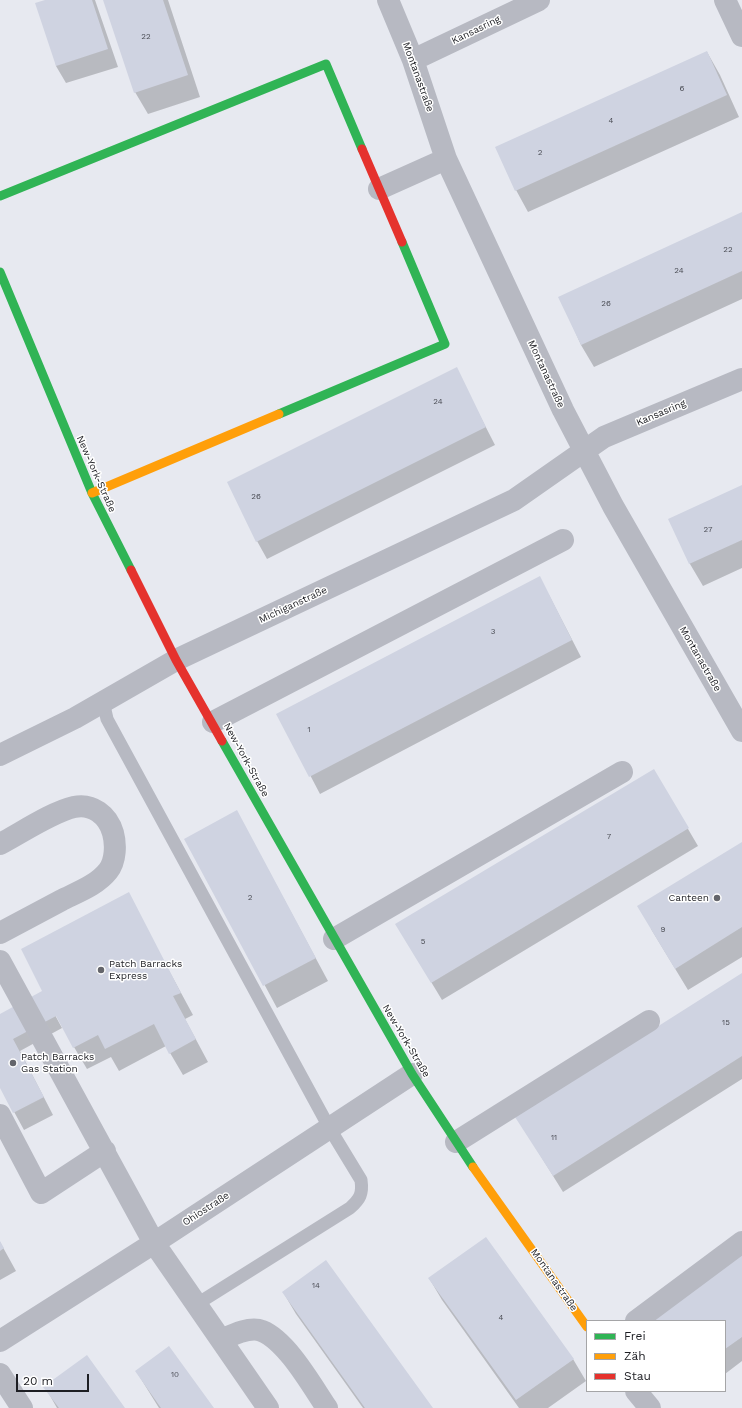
<!DOCTYPE html>
<html>
<head>
<meta charset="utf-8">
<style>
	body { margin:0 }
	#map { position:relative; width:742px; height:1408px; overflow:hidden; background:#e7e9f0; font-family:"Work Sans",sans-serif }
	canvas { display:block }
	.legend { position:absolute; left:586px; top:1320px; width:140px; height:72px; box-sizing:border-box; background:#fff; border:1px solid #a5a5a7; margin:0; padding:5px 7px; list-style:none; font-size:12px; color:#1d1e23 }
	.legend li { display:flex; align-items:center; gap:8px; height:20px }
	.legend b { width:20px; border:1px solid #a5a5a7 }
	.scale { position:absolute; left:16px; top:1374px; width:73px; height:18px; box-sizing:border-box; border:2px solid #1d1e23; border-top:0; padding-left:5px; font-size:12px; line-height:14px; white-space:nowrap; color:#1d1e23; -webkit-text-stroke:3px #fff; paint-order:stroke }
</style>
</head>
<body>
<div id="map">
<canvas width="742" height="1408"></canvas>
<ul class="legend">
<li><b style="height:5px;background:#30b455"></b>Frei</li>
<li><b style="height:5px;background:#ff9f0a"></b>Zäh</li>
<li><b style="height:5px;background:#e5322d"></b>Stau</li>
</ul>
<div class="scale">20 m</div>
</div>
<script>
const c = document.querySelector('canvas').getContext('2d');
c.lineJoin = 'round';
function paint(path, color) {
  c.fillStyle = color;
  c.fill(path, 'evenodd');
}
function strokePath(path, color, width, dash) {
  c.strokeStyle = color;
  c.lineWidth = width;
  c.lineCap = dash ? 'butt' : 'round';
  c.setLineDash(dash || []);
  c.stroke(path);
}
function drawText(font, color, halo, rows, align = 'center') {
  c.font = font + ' "Work Sans",sans-serif';
  c.lineWidth = 3;
  c.setLineDash([]);
  c.textBaseline = 'middle';
  c.strokeStyle = halo;
  c.fillStyle = color;
  for (const [text, x, y, turn = 0] of rows) {
    c.save();
    c.translate(x, y);
    c.rotate((+turn || 0) * Math.PI / 180);
    c.textAlign = isNaN(turn) ? turn : align;
    if (halo) c.strokeText(text, 0, 0);
    c.fillText(text, 0, 0);
    c.restore();
  }
}
paint(new Path2D(`
	M 48,0 L 95,0 L 118,67 L 66,83 L 56,66 Z
	M 104,0 L 168,0 L 200,97 L 148,114 L 135,92 Z
	M 707,52 L 720,75 L 739,117 L 528,212 L 516,190 Z
	M 742,214 L 742,299 L 594,367 L 581,345 L 560,298 Z
	M 456,369 L 495,445 L 267,559 L 257,541 Z
	M 742,486 L 742,568 L 703,586 L 690,564 L 670,520 Z
	M 549,595 L 581,657 L 320,794 L 278,714 Z
	M 654,771 L 698,846 L 442,1000 L 407,942 Z
	M 249,834 L 328,981 L 277,1008 L 186,839 Z
	M 742,843 L 742,957 L 688,990 L 651,929 Z
	M 139,915 L 193,1015 L 185,1019 L 208,1062 L 183,1075 L 166,1046 L 119,1071 L 111,1057 L 87,1069 L 74,1047 Z
	M 742,974 L 742,1079 L 563,1192 L 527,1134 Z
	M 49,1004 L 62,1028 L 20,1051 L 53,1115 L 24,1130 L 0,1086 L 0,1015 Z
	M 0,1242 L 16,1271 L 0,1280 Z
	M 742,1254 L 742,1361 L 725,1374 L 725,1321 Z
	M 429,1278 L 573,1359 L 586,1381 L 548,1408 L 519,1408 L 442,1300 Z
	M 283,1292 L 431,1408 L 363,1408 L 296,1314 Z
	M 136,1371 L 212,1408 L 159,1408 Z
	M 45,1387 L 124,1408 L 57,1408 Z`), '#0003');
paint(new Path2D(`
	M 45,0 L 92,0 L 108,49 L 56,66 L 35,3 Z
	M 103,0 L 163,0 L 188,75 L 134,93 Z
	M 707,51 L 727,95 L 515,191 L 495,147 Z
	M 742,212 L 742,271 L 581,345 L 558,297 Z
	M 457,367 L 486,427 L 256,542 L 227,482 Z
	M 742,485 L 742,540 L 689,564 L 668,519 Z
	M 540,576 L 572,640 L 309,777 L 276,714 Z
	M 654,769 L 689,828 L 431,983 L 395,924 Z
	M 237,810 L 316,958 L 263,986 L 184,839 Z
	M 742,842 L 742,927 L 675,969 L 637,906 Z
	M 129,892 L 181,993 L 173,996 L 196,1039 L 169,1054 L 154,1024 L 105,1049 L 98,1035 L 73,1048 L 56,1016 L 13,1039 L 44,1097 L 13,1113 L 0,1088 L 0,1014 L 42,991 L 21,949 Z
	M 742,973 L 742,1056 L 553,1176 L 515,1117 Z
	M 486,1237 L 574,1359 L 516,1400 L 428,1278 Z
	M 0,1241 L 4,1248 L 0,1251 Z
	M 742,1253 L 742,1337 L 725,1349 L 725,1321 L 648,1321 Z
	M 326,1260 L 433,1408 L 365,1408 L 282,1292 Z
	M 169,1346 L 214,1408 L 161,1408 L 135,1371 Z
	M 87,1355 L 125,1408 L 59,1408 L 43,1387 Z`), '#cfd3e1');
strokePath(new Path2D(`
	M 103,701 L 107,719 L 330,1129 L 361,1180 C 363,1194 360,1199 350,1208 L 197,1304`), '#b7b9c2', 13);
strokePath(new Path2D(`
	M 388,0 L 413,60 L 446,159 L 563,410 L 613,506 L 742,731
	M 725,0 L 742,36
	M 413,60 L 539,0
	M 379,189 L 446,159
	M 213,722 L 563,540
	M 0,755 L 75,718 L 176,660 L 514,500 L 604,437 L 742,379
	M 0,844 C 21,833 52,812 74,807 C 92,803 108,815 113,833 C 116,844 116,861 108,871 C 97,885 78,892 62,900 C 41,911 21,922 0,933
	M 334,939 L 622,772
	M 0,961 L 154,1243 L 268,1408
	M 0,1115 L 41,1193 L 105,1151
	M 456,1142 L 649,1021
	M 636,1321 L 742,1242
	M 221,1340 C 232,1335 250,1326 262,1331 C 287,1341 312,1386 327,1408
	M 0,1341 L 154,1243 L 412,1074
	M 0,1374 L 22,1408
	M 636,1391 L 650,1408`), '#b7b9c2', 22);
strokePath(new Path2D(`
	M 0,196 L 326,64 L 362,149
	M 0,272 L 92,493 L 131,570
	M 279,414 L 445,344 L 402,242
	M 222,741 L 412,1074 L 473,1167`), '#30b455', 9);
strokePath(new Path2D(`
	M 92,493 L 279,414
	M 473,1167 L 587,1327`), '#ff9f0a', 9);
strokePath(new Path2D(`
	M 362,149 L 402,242
	M 131,570 L 176,660 L 222,741`), '#e5322d', 9);
for (const [x, y, r, color] of [
	[717,898,4,"#64656b"],
	[101,970,4,"#64656b"],
	[13,1063,4,"#64656b"]
]) {
  const dot = new Path2D();
  dot.arc(x, y, r, 0, 2 * Math.PI);
  c.fillStyle = color;
  c.fill(dot);
  strokePath(dot, '#fff', 1.5);
}
drawText('8px', '#4a4c54', null, [
	["22",146,37],
	["6",682,89],
	["4",611,121],
	["2",540,153],
	["22",728,250],
	["24",679,271],
	["26",606,304],
	["24",438,402],
	["26",256,497],
	["27",708,530],
	["3",493,632],
	["1",309,730],
	["7",609,837],
	["2",250,898],
	["9",663,930],
	["5",423,942],
	["15",726,1023],
	["11",554,1138],
	["14",316,1286],
	["4",501,1318],
	["10",175,1375]
]);
drawText('10px', '#1d1e23', '#fff', [
	["Kansasring",476,30,-26],
	["Montanastraße",418,77,70],
	["Montanastraße",546,374,65],
	["Kansasring",661,413,-23],
	["New-York-Straße",96,474,66],
	["Michiganstraße",293,605,-25],
	["Montanastraße",700,659,60],
	["New-York-Straße",246,760,61],
	["New-York-Straße",406,1041,59],
	["Ohiostraße",206,1209,-33],
	["Montanastraße",554,1280,55]
]);
drawText('10px', '#1d1e23', '#fff', [
	["Canteen",709,898,"right"],
	["Patch Barracks",109,964],
	["Express",109,976],
	["Patch Barracks",21,1057],
	["Gas Station",21,1069]
], 'left');
</script>
</body>
</html>
